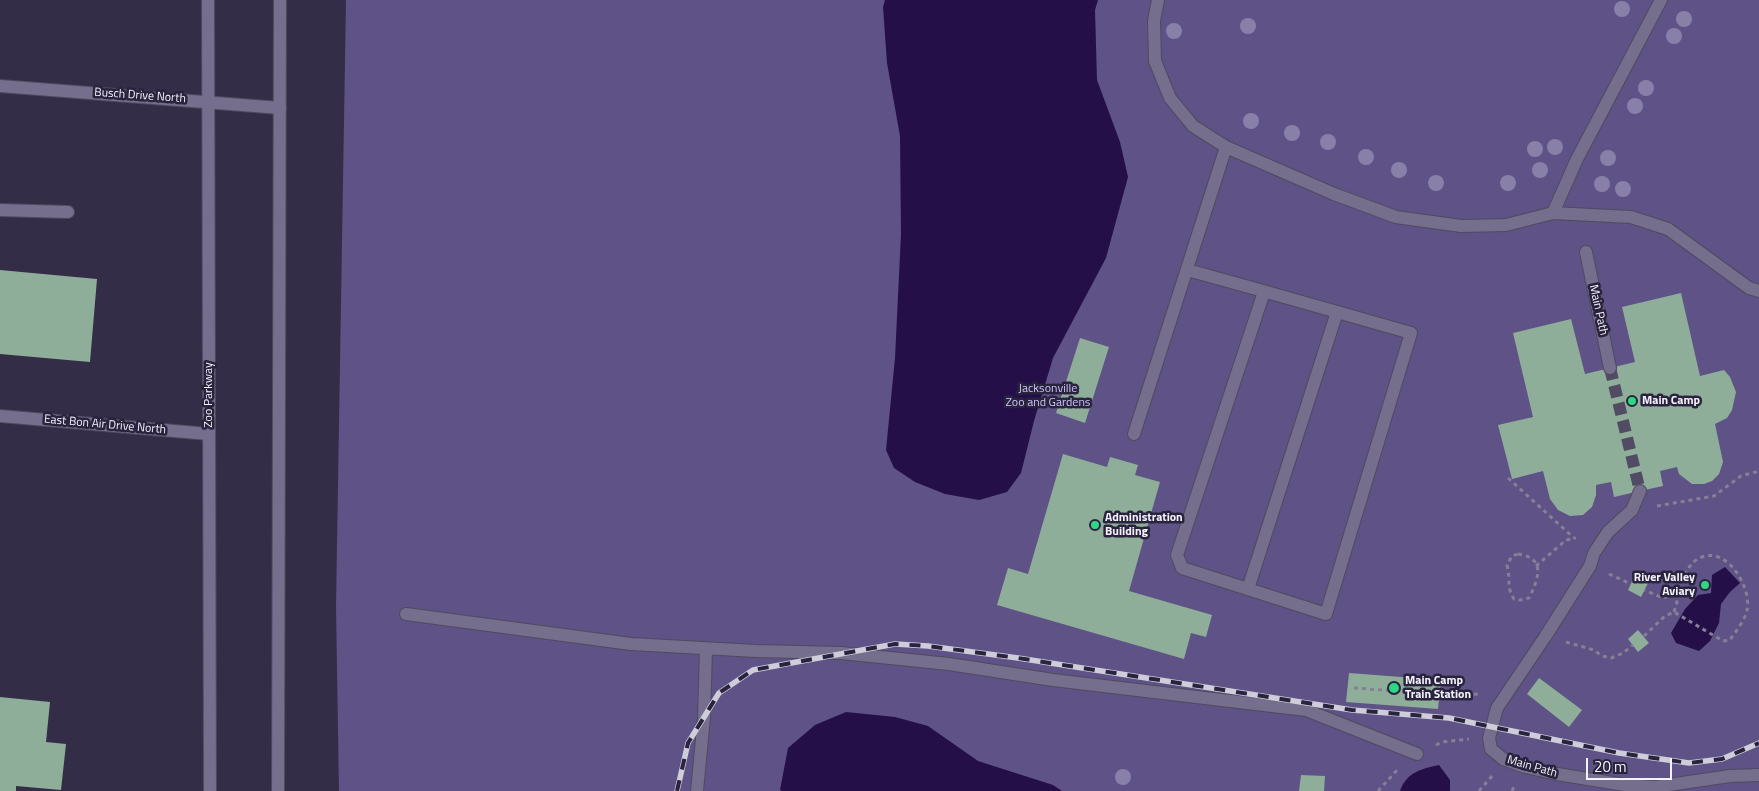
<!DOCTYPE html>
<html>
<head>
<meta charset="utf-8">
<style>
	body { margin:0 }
	#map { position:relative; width:1759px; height:791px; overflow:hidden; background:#342d48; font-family:"Titillium Web",sans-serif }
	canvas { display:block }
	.scale { position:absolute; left:1586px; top:758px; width:86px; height:22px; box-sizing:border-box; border:2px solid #f4f2fd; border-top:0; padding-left:6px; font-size:15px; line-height:18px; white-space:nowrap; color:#f4f2fd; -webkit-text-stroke:4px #2a233d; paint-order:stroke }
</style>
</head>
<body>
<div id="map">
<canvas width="1759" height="791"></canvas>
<div class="scale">20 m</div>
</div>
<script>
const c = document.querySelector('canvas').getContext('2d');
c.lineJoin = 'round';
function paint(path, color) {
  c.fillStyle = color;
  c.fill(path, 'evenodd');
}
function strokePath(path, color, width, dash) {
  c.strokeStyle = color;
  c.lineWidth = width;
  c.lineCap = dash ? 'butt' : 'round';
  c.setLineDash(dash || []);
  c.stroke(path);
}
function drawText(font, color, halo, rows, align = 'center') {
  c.font = font + ' "Titillium Web",sans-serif';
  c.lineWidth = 5;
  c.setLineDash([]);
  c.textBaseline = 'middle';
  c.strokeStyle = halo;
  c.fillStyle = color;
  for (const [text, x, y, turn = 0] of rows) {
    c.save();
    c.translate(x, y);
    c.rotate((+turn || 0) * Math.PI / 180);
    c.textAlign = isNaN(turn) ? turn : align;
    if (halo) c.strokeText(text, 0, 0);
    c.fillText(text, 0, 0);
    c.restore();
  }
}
paint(new Path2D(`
	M 346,0 L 1759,0 L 1759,791 L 339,791 L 336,606 Z`), '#5f5286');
paint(new Path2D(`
	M 885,0 L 1098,0 L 1095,10 L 1097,80 L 1120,142 L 1128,177 L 1106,258 L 1053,358 L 1034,421 L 1021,473 L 1007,492 L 979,500 L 945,494 L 915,482 L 894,468 L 886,450 L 895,358 L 901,234 L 900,136 L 887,63 L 883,7 Z
	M 1725,567 L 1740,583 L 1730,592 L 1721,604 L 1719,623 L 1710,641 L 1699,651 L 1676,643 L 1671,633 L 1685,609 L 1698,595 L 1711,593 L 1712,575 Z
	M 846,712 L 895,717 L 928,726 L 978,761 L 1053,785 L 1062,791 L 782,791 L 780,790 L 788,748 L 815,725 Z
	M 1439,765 L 1450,780 L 1450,791 L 1400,791 C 1407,772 1421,769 1439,765 Z`), '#250f49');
paint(new Path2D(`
	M 0,270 L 97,279 L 90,362 L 0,354 Z
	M 1681,293 L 1700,376 L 1724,370 L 1730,377 L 1736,392 L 1732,410 L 1727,418 L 1715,424 L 1723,462 L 1719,474 L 1712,481 L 1704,484 L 1692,484 L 1679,474 L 1677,467 L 1660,471 L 1663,486 L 1640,491 L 1614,497 L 1611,482 L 1596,485 L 1596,495 L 1592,507 L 1583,515 L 1570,516 L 1558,510 L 1550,499 L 1543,471 L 1512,479 L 1498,425 L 1533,417 L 1513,333 L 1571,319 L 1585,374 L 1635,362 L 1622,307 Z
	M 1080,338 L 1109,347 L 1085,423 L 1056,413 Z
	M 1063,454 L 1107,467 L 1110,457 L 1138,465 L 1135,475 L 1160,482 L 1129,591 L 1212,615 L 1206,637 L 1191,633 L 1184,659 L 997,605 L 1008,568 L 1028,574 Z
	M 1634,577 L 1648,583 L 1641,597 L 1628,590 Z
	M 1638,630 L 1649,643 L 1638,652 L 1628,639 Z
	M 1349,673 L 1441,680 L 1438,709 L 1346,702 Z
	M 1539,678 L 1582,710 L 1569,727 L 1527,694 Z
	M 0,697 L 50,702 L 46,742 L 66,744 L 61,790 L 16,786 L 16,791 L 0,791 Z
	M 1301,775 L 1325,776 L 1324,791 L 1299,791 Z`), '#8eae99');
strokePath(new Path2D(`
	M 1610,368 L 1640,491`), '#514b63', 12, [12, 6]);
const service = new Path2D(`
	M 1158,0 L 1154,21 L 1155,61 L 1170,98 L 1193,126 L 1226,147 L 1334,194 L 1396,217 L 1461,226 L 1506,225 L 1553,213 L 1631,217 L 1668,229 L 1749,288 L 1759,291
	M 0,210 L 68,212
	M 1553,213 L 1577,159 L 1661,0
	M 1187,270 C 1262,290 1336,312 1411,333 L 1326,614 L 1182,568 L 1177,555 L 1264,292
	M 1134,434 L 1226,147
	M 1248,589 L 1337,312
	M 406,614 L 631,644 L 756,651 L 841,653 L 949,664 L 1053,680 L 1306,710 L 1417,754
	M 697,791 L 704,718 L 706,649`);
const pedestrian = new Path2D(`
	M 1586,252 L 1610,368
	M 1640,491 L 1632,510 L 1608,532 L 1594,553 L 1590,566 L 1545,637 L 1497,708 L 1489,738 L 1491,749 L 1503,759 L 1525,767 L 1557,774 L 1625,785 L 1655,787 L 1730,776 L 1759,775`);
const minor = new Path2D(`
	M 0,416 L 209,434`);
const tertiary = new Path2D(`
	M 0,86 L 280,108`);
const secondary = new Path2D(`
	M 208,0 L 210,791
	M 278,791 L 280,0`);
strokePath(service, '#504a5f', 14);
strokePath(pedestrian, '#504a5f', 14);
strokePath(minor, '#504a5f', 14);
strokePath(tertiary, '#504a5f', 14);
strokePath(secondary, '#504a5f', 14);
strokePath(new Path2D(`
	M 1508,478 L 1574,538
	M 1657,506 L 1714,496 L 1741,476 L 1759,471
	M 1518,554 C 1547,558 1538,580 1529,598 L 1520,600 L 1514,599 C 1506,587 1511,580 1507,565 L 1512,556 Z
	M 1536,566 L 1566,540 L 1576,538
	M 1609,574 L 1631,584
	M 1674,612 L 1677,602 L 1674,593
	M 1644,636 L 1665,616 L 1674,612 L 1723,641 L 1730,640 C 1736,631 1745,620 1747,610 C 1752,589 1729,550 1705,556 C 1683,562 1687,583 1673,593 C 1670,595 1666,597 1663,598 L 1644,590
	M 1566,642 L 1594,650 L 1602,656 L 1611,658 L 1623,653 L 1633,645
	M 1354,688 L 1452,695 L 1480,694
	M 1436,745 L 1442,742 L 1469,739
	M 1378,791 L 1399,768
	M 1479,791 L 1492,776
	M 1512,791 L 1515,785`), '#858094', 3, [4, 4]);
strokePath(service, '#756e8d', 12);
strokePath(pedestrian, '#756e8d', 12);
strokePath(minor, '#756e8d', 12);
strokePath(tertiary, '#756e8d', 12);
strokePath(secondary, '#756e8d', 12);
const rail = new Path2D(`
	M 677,791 L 688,743 L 719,693 L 753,670 L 895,644 L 928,646 L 1018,658 L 1352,710 L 1449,718 L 1619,753 L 1689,763 L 1722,759 L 1759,743`);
strokePath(rail, '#d0cddb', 5.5);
strokePath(rail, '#2a233d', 4, [11]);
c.fillStyle = '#8980aa';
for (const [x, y] of [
	[1622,9],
	[1684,19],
	[1248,26],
	[1174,31],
	[1674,36],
	[1646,88],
	[1635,106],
	[1251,121],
	[1292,133],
	[1328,142],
	[1555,147],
	[1535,149],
	[1366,157],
	[1608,158],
	[1399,170],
	[1540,170],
	[1436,183],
	[1508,183],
	[1602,184],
	[1623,189],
	[1123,777]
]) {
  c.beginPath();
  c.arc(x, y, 8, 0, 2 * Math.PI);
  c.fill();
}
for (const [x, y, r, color] of [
	[1632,401,5,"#2dd884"],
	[1095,525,5,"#2dd884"],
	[1705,585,5,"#2dd884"],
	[1394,688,6,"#2dd884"]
]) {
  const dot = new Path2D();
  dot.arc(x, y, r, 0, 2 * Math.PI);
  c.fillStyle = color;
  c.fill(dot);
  strokePath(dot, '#2a233d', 2);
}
drawText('12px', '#f4f2fd', '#2a233d', [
	["Busch Drive North",140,96,4],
	["Main Path",1598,310,78],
	["Zoo Parkway",209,395,-90],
	["East Bon Air Drive North",105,425,5],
	["Main Path",1532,767,16]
]);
drawText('12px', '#cfc3fb', '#2a233d', [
	["Jacksonville",1048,389],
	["Zoo and Gardens",1048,403]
]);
drawText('bold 12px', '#f4f2fd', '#2a233d', [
	["Main Camp",1642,401],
	["Administration",1105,518],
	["Building",1105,532],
	["River Valley",1695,578,"right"],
	["Aviary",1695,592,"right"],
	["Main Camp",1405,681],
	["Train Station",1405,695]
], 'left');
</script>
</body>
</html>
